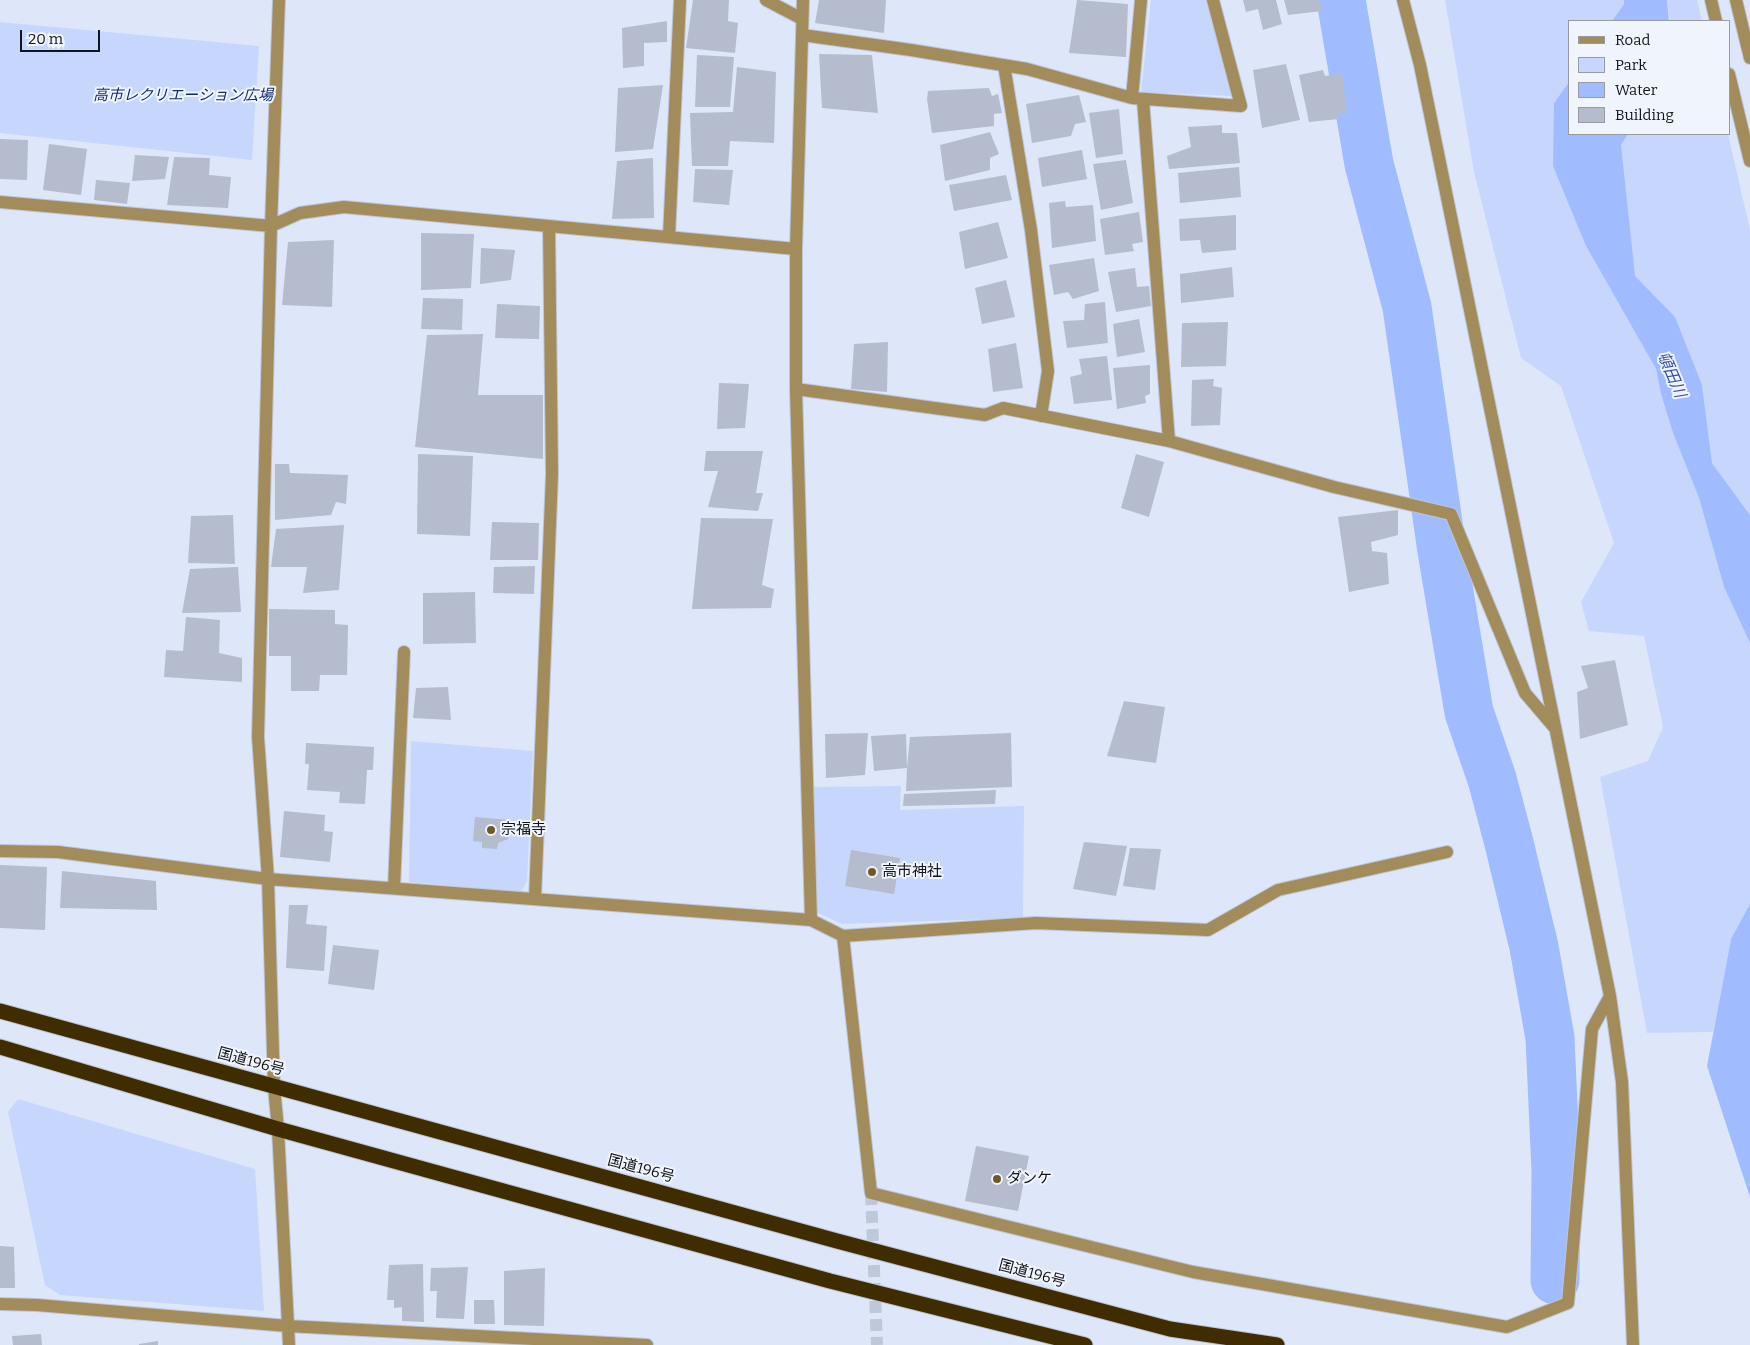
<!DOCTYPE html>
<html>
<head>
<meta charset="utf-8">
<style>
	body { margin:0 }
	#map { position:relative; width:1750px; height:1345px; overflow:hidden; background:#dee7fa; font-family:Bitter,serif }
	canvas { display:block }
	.legend { position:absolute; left:1568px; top:20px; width:162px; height:115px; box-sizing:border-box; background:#f0f4fc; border:1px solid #979ba2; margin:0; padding:6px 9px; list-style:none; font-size:15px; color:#12151b }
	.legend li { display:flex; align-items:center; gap:10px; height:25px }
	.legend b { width:25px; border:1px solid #979ba2 }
	.scale { position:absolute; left:20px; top:30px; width:80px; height:22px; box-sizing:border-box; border:2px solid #12151b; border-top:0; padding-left:6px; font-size:15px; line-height:18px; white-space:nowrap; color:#12151b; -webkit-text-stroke:4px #f0f4fc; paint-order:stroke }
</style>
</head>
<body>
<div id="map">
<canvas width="1750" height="1345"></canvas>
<ul class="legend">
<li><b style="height:6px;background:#a38c5b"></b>Road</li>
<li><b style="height:14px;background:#c6d6fd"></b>Park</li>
<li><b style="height:14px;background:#a0bcfe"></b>Water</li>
<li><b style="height:14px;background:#b4bcce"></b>Building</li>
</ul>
<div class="scale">20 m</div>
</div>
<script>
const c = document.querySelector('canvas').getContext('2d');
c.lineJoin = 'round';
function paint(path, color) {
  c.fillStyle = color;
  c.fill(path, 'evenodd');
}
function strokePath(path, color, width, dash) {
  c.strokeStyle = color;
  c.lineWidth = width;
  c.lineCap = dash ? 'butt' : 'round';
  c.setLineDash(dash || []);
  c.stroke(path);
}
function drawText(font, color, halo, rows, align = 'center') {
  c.font = font + ' Bitter,"Noto Sans JP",serif';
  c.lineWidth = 4;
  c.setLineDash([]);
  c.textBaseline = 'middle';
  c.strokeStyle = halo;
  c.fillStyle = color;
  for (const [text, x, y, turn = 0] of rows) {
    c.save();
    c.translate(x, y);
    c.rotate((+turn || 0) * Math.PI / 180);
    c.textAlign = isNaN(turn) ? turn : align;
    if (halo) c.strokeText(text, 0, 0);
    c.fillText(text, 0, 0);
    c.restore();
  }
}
paint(new Path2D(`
	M 1151,0 L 1206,0 L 1232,96 L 1141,92 Z
	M 1445,0 L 1624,0 L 1624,4 L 1612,21 L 1569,21 L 1569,82 L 1554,103 L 1586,246 L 1656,369 L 1661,394 L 1673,433 L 1699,498 L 1724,587 L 1750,643 L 1750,904 L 1731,939 L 1713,1032 L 1647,1033 L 1600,777 L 1648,761 L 1663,727 L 1644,636 L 1589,631 L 1581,602 L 1614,543 L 1561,386 L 1521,358 L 1474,172 Z
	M 1667,0 L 1697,0 L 1702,21 L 1670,21 Z
	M 0,22 L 259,46 L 252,160 L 0,133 Z
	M 1628,134 L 1728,134 L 1750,230 L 1750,515 L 1712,463 L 1702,385 L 1631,276 L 1621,144 Z
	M 411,741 L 533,751 L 527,881 L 521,892 L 409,882 Z
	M 901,786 L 900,810 L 1024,806 L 1023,918 L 842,924 L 816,912 L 812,787 Z
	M 18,1099 L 255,1169 L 264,1311 L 60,1295 L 45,1285 L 8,1112 Z`), '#c6d6fd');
paint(new Path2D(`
	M 1624,0 L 1667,0 L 1669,21 L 1612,21 L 1624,4 Z
	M 1569,82 L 1569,134 L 1628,134 L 1621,145 L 1635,276 L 1675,317 L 1702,385 L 1712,463 L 1750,515 L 1750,643 L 1724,587 L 1699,498 L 1673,433 L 1661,394 L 1656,369 L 1586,246 L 1553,166 L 1554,103 Z
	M 1750,904 L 1750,1197 L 1707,1066 L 1731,939 Z`), '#a0bcfe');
strokePath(new Path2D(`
	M 1341,0 L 1369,164 L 1407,307 L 1442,551 L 1469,712 L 1492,779 L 1509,843 L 1534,947 L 1550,1038 L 1556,1171 L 1555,1280`), '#a0bcfe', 49);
paint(new Path2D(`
	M 693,0 L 729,0 L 728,21 L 738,23 L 735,53 L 686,48 Z
	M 819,0 L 886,0 L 884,33 L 815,23 Z
	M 1077,0 L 1128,4 L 1126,57 L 1069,53 Z
	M 1243,0 L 1276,0 L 1282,24 L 1263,30 L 1258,9 L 1246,12 Z
	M 1284,0 L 1319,0 L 1322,11 L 1288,15 Z
	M 667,21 L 667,42 L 644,43 L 644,66 L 623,68 L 622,28 Z
	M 819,54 L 872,55 L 878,113 L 822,108 Z
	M 697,55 L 734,57 L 730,107 L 695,107 Z
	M 1286,64 L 1300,120 L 1262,128 L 1253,70 Z
	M 737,67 L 776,72 L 774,143 L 730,141 L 728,166 L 692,166 L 690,113 L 733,112 Z
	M 1323,70 L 1325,76 L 1342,73 L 1347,114 L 1337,113 L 1339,119 L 1309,122 L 1299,75 Z
	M 663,85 L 653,149 L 615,152 L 618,88 Z
	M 989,88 L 992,96 L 998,94 L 1002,113 L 994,114 L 994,126 L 932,133 L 927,99 L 928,91 Z
	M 1079,95 L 1086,122 L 1075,124 L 1071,136 L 1032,143 L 1026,104 Z
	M 1119,109 L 1123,154 L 1096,158 L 1089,113 Z
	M 1222,125 L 1222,133 L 1237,133 L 1240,163 L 1169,169 L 1167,156 L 1191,147 L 1188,127 Z
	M 990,132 L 999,154 L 990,158 L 990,170 L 945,181 L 940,145 Z
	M 0,139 L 28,140 L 27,180 L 0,179 Z
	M 49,144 L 87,149 L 81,195 L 43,190 Z
	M 1082,150 L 1087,179 L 1042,187 L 1038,158 Z
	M 135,155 L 169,157 L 165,179 L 132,181 Z
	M 174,157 L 210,158 L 209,175 L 231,177 L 228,208 L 167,205 Z
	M 653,158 L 654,218 L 612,219 L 617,161 Z
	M 1126,160 L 1133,203 L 1101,210 L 1093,164 Z
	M 1239,167 L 1241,197 L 1180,203 L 1178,173 Z
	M 695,169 L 733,170 L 729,205 L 693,202 Z
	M 1006,175 L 1012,200 L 954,211 L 949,185 Z
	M 96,180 L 130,183 L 127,204 L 94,200 Z
	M 1065,201 L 1066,207 L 1093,205 L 1096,241 L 1052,248 L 1049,203 Z
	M 1139,212 L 1143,242 L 1132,244 L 1134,251 L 1105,255 L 1100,219 Z
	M 1236,215 L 1236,250 L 1202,253 L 1200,240 L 1180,241 L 1179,219 Z
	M 998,222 L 1008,258 L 965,269 L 959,232 Z
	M 421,233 L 474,234 L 471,288 L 421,290 Z
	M 334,240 L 332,307 L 282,305 L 288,242 Z
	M 481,248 L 515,250 L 511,280 L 480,284 Z
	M 1094,258 L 1099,291 L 1073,299 L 1068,292 L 1054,295 L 1049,265 Z
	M 1232,267 L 1234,297 L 1181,303 L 1180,274 Z
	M 1135,268 L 1137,287 L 1149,286 L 1151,306 L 1116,312 L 1108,272 Z
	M 1006,280 L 1015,317 L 982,324 L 975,288 Z
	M 423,298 L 463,299 L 462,330 L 421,329 Z
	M 1105,302 L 1108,343 L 1067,348 L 1063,321 L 1084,320 L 1085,304 Z
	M 497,304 L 540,306 L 539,339 L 495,338 Z
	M 1139,319 L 1145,352 L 1117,357 L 1113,324 Z
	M 1228,322 L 1226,366 L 1181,367 L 1182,323 Z
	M 483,334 L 478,395 L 543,395 L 543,459 L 415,447 L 427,335 Z
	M 888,342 L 887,392 L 851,389 L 854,344 Z
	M 1016,343 L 1023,388 L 993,392 L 988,349 Z
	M 1107,356 L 1112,400 L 1074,404 L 1070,377 L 1082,374 L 1079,359 Z
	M 1150,365 L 1150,394 L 1145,396 L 1146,403 L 1117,409 L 1113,368 Z
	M 1214,379 L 1213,386 L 1222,388 L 1220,425 L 1191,426 L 1192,380 Z
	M 719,383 L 749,384 L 745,428 L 717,429 Z
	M 706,451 L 763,451 L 756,493 L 763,493 L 758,511 L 708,507 L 718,471 L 704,471 Z
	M 418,454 L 473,456 L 470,536 L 417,534 Z
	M 1136,454 L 1164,462 L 1149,517 L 1121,508 Z
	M 275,464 L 289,464 L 290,473 L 348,475 L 346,504 L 336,502 L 331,515 L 275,520 Z
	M 1398,510 L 1398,535 L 1371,542 L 1372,551 L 1387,553 L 1389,584 L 1349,592 L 1338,517 Z
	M 233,515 L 235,564 L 188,563 L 191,516 Z
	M 701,518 L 773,519 L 762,585 L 774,589 L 771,608 L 692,609 Z
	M 492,522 L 539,523 L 538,560 L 490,560 Z
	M 344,525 L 339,590 L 303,593 L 307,567 L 271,567 L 276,529 Z
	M 535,566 L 534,594 L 493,593 L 494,567 Z
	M 238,567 L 241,612 L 182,613 L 190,569 Z
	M 475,592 L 476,643 L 423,644 L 423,593 Z
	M 269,609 L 335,610 L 335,624 L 348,625 L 347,675 L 320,675 L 319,691 L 291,691 L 291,656 L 269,656 Z
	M 186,617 L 220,620 L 219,653 L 242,658 L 242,682 L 164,677 L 166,650 L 183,651 Z
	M 1615,660 L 1628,725 L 1580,739 L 1577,692 L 1588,688 L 1581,666 Z
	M 448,687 L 451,720 L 413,718 L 416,688 Z
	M 1124,701 L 1165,707 L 1156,763 L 1107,756 Z
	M 868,733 L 865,775 L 826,778 L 825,734 Z
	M 1011,733 L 1012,787 L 906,791 L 907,768 L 874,771 L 871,736 L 906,734 L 907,768 L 910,737 Z
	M 306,743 L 374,747 L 373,770 L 367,770 L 365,804 L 339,803 L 340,792 L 307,790 L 309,764 L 305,764 Z
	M 996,790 L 995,804 L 903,806 L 904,794 Z
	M 284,811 L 325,815 L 324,831 L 333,832 L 330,862 L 280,857 Z
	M 475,817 L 510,820 L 508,839 L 498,843 L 497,849 L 482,848 L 482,842 L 473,841 Z
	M 1084,842 L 1127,846 L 1116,896 L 1073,889 Z
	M 1130,848 L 1161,849 L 1155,890 L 1123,886 Z
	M 851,850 L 900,858 L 894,894 L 845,886 Z
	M 0,865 L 47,867 L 45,930 L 0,928 Z
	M 62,871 L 156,881 L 157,910 L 60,908 Z
	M 289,905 L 308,905 L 306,924 L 327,926 L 324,971 L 286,968 Z
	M 333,945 L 379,950 L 374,990 L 328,984 Z
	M 976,1146 L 1029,1156 L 1018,1211 L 965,1201 Z
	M 0,1246 L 14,1247 L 15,1288 L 0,1288 Z
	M 423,1264 L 424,1322 L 402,1321 L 402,1307 L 394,1308 L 394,1300 L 387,1300 L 389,1265 Z
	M 468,1267 L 464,1319 L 436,1318 L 437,1291 L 430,1291 L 431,1268 Z
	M 545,1268 L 544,1326 L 504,1325 L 504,1271 Z
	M 474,1300 L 494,1300 L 495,1324 L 474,1324 Z
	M 41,1334 L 42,1345 L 13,1345 L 12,1336 Z
	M 158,1341 L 158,1345 L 139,1345 L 139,1344 Z`), '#b4bcce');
strokePath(new Path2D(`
	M 871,1193 L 877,1345`), '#bfc8d9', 12, [12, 6]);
const minor = new Path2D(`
	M 279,0 L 271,226 L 258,737 L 268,879 L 274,1087 L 278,1129 L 289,1345
	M 766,0 L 802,19
	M 803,0 L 796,249 L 796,389 L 811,920
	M 1403,0 L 1420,65 L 1610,996 L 1622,1082 L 1633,1345
	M 1711,0 L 1716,21
	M 1736,0 L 1750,58
	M 802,35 L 911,50 L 1027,69 L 1132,98 L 1241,106 L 1213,0
	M 1004,65 L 1031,230 L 1048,371 L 1041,416
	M 1729,74 L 1750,161
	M 1132,98 L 1141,0
	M 1143,100 L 1169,441
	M 0,202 L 271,226 L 300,213 L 344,207 L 796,249
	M 669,237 L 680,0
	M 796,389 L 985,415 L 1003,408 L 1169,441 L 1334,487 L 1451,514 L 1525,693 L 1554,727
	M 0,851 L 58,852 L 268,879 L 811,920 L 843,936 L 871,1193 L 1193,1272 L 1507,1327 L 1568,1303 L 1592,1029 L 1610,996
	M 394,888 L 404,652
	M 535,899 L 552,474 L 549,226
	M 843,936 L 1036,923 L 1208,930 L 1278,890 L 1447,852
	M 0,1304 L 37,1305 L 288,1326 L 647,1345`);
const highway = new Path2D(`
	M 0,1011 L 837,1241 L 1170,1329 L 1277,1345
	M 0,1047 L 278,1129 L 830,1281 L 1085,1345`);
strokePath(minor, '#bdc5d6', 14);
strokePath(highway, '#bdc5d6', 17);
strokePath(minor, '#a38c5b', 12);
strokePath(highway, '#3f2d00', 15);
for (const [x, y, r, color] of [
	[491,830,5,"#6e5827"],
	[872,872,5,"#6e5827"],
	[997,1179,5,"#6e5827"]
]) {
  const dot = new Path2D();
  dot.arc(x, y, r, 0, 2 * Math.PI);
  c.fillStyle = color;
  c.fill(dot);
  strokePath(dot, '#f0f4fc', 2);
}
drawText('italic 15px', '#152973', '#f0f4fc', [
	["高市レクリエーション広場",183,96]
]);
drawText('15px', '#12151b', '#f0f4fc', [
	["宗福寺",501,830],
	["高市神社",882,872],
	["ダンケ",1007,1179]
], 'left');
drawText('15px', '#12151b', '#f0f4fc', [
	["国道196号",251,1062,15],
	["国道196号",641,1169,15],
	["国道196号",1032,1274,15]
]);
drawText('italic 16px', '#354f9c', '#f0f4fc', [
	["頓田川",1671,375,67]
]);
</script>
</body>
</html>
